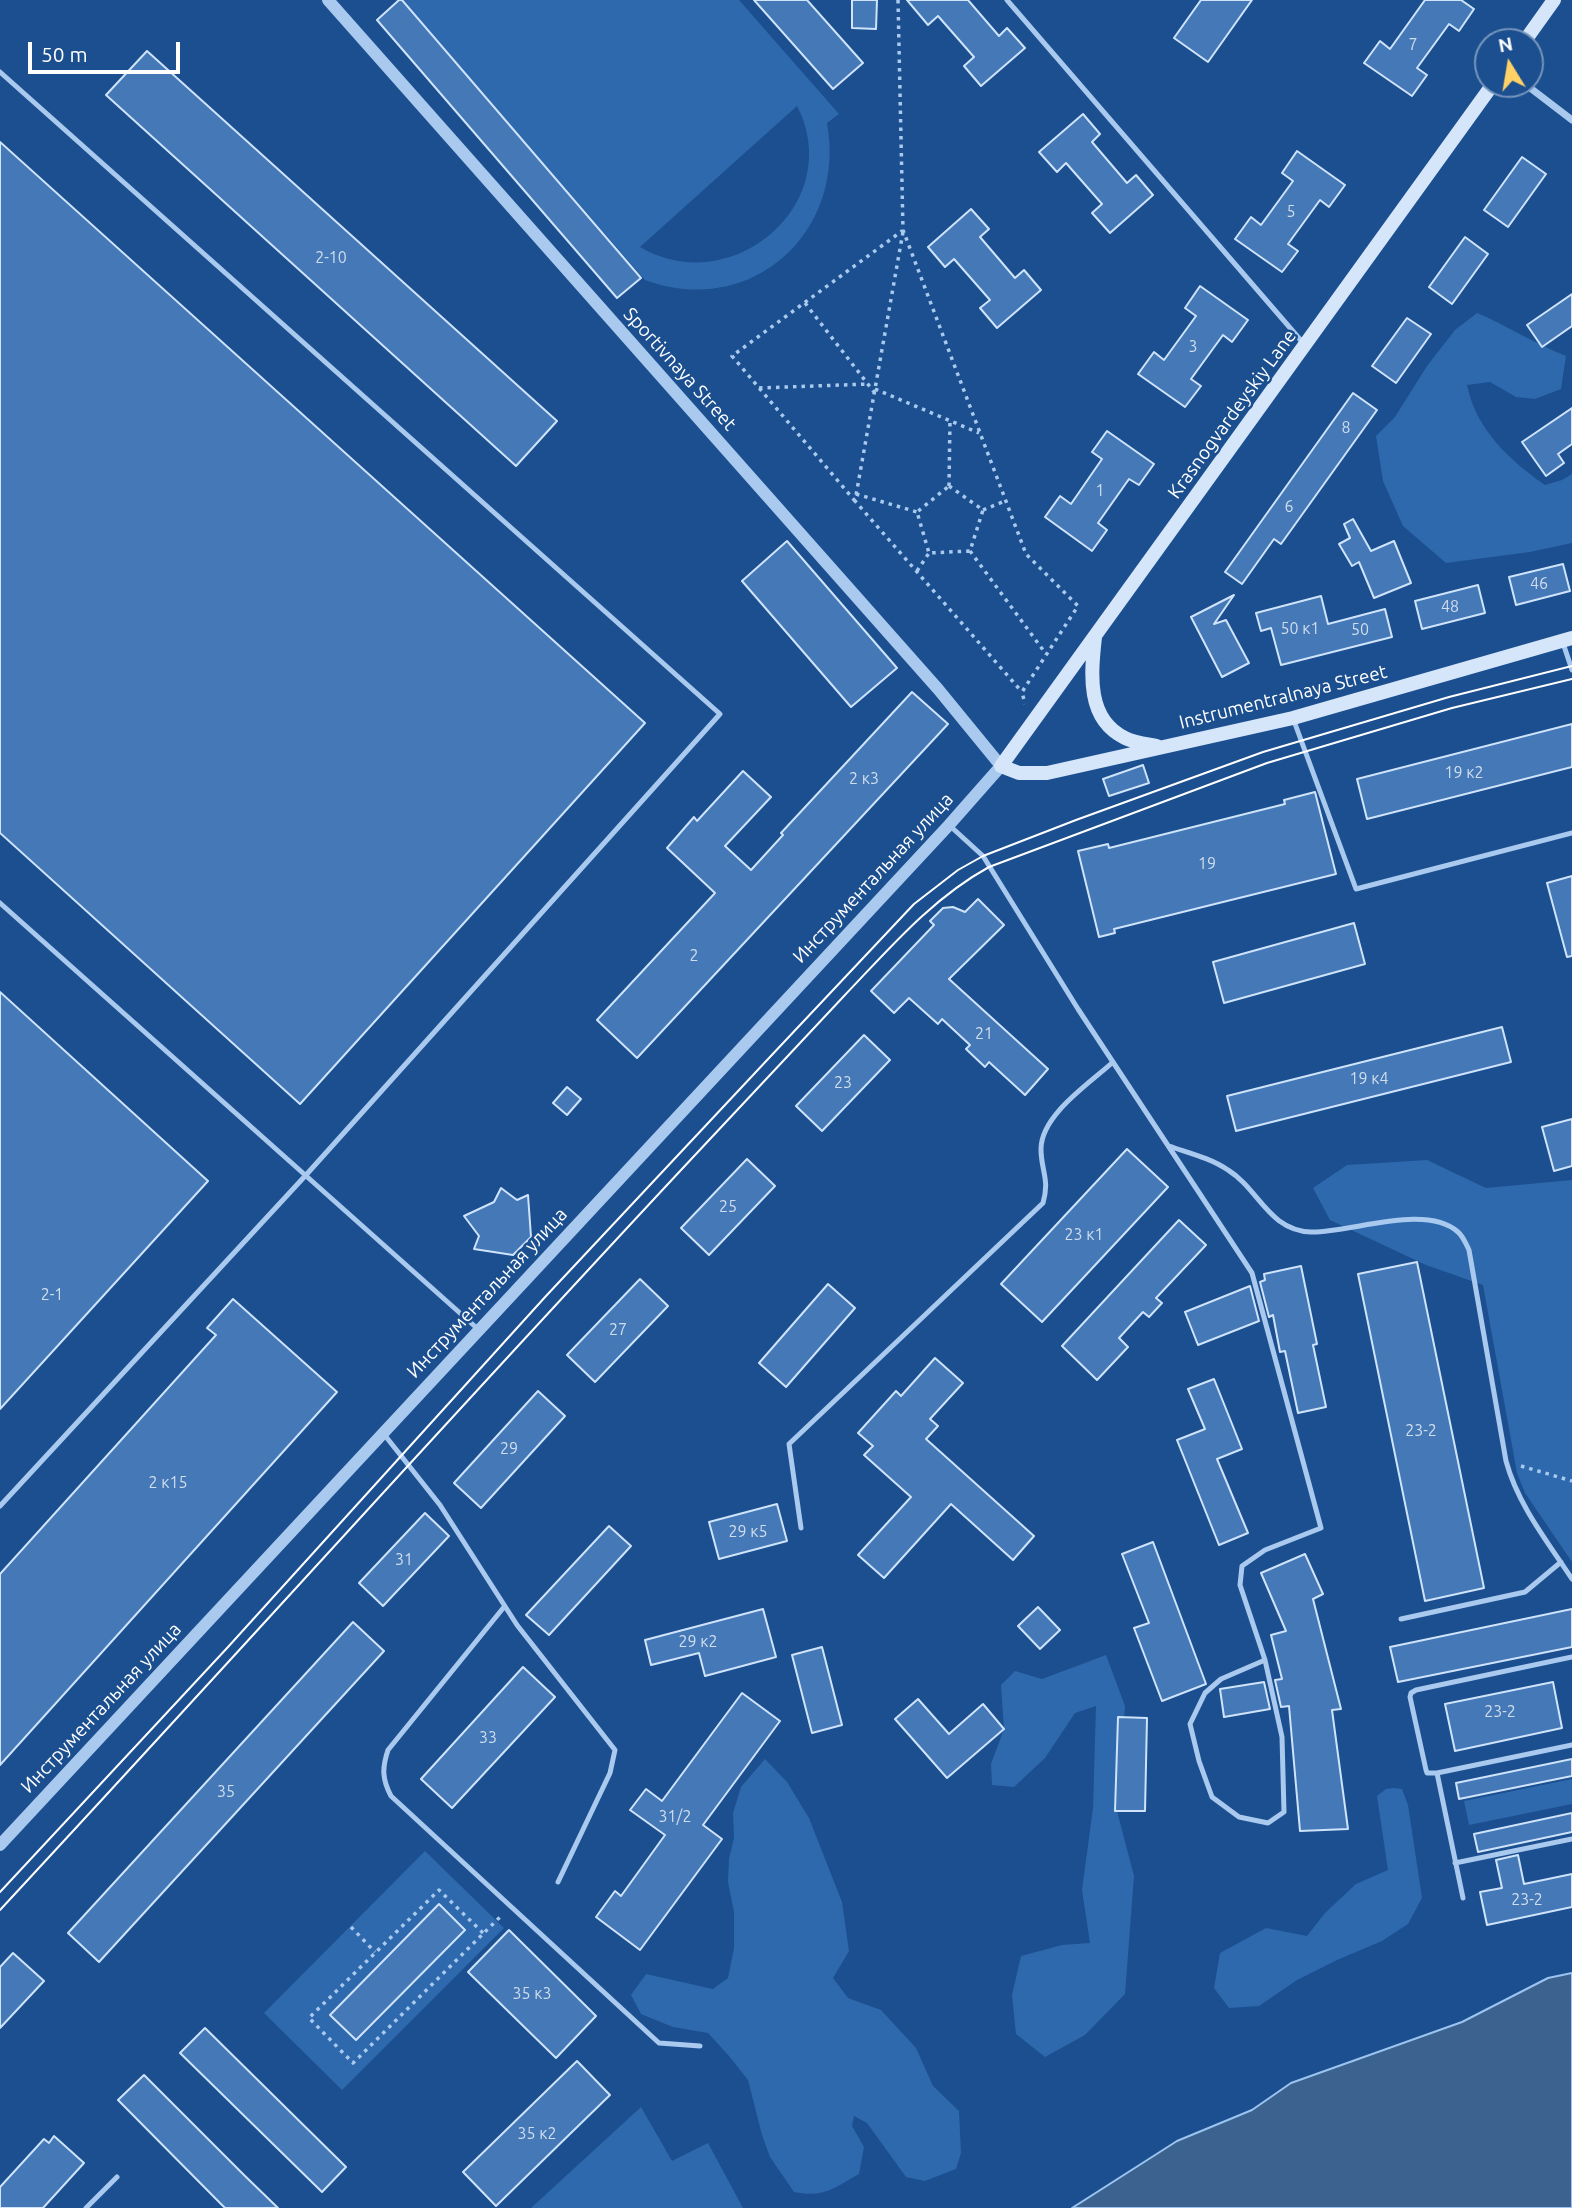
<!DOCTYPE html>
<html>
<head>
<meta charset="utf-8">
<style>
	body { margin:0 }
	#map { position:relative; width:1572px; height:2208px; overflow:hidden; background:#1b4f8f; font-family:Ubuntu,sans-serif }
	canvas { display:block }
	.north { position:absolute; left:1474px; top:28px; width:70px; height:70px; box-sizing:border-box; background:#1b4f8f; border:2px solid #7695bc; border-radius:50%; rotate:349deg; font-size:19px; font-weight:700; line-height:28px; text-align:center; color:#fff }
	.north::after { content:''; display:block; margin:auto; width:24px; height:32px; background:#ffd166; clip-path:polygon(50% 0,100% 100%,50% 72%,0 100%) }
	.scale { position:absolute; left:28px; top:42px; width:152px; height:32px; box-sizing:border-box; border:4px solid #fff; border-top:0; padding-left:9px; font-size:21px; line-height:24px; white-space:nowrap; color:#fff; -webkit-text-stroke:5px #1b4f8f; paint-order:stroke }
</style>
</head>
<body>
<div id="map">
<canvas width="1572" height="2208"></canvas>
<div class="north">N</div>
<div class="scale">50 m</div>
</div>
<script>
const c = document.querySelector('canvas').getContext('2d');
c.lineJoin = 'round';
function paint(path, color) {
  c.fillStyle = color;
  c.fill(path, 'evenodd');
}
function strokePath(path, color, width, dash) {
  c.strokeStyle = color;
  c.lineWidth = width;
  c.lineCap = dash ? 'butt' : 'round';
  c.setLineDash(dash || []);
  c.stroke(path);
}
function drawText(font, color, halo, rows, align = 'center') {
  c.font = font + ' Ubuntu,sans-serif';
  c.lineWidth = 5;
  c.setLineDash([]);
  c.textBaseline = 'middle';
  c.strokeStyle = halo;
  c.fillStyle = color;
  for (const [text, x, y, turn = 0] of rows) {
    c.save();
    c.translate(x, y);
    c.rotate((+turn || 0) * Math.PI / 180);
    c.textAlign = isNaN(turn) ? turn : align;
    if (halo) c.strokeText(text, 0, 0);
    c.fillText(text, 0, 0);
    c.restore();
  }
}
paint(new Path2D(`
	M 402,0 L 739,0 L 839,114 L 827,123 C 847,233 751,319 645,280 ZM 797,106 C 847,203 732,301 640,247 Z
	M 1477,313 C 1508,326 1535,344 1566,356 L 1561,389 L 1535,399 L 1516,397 L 1490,382 L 1467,385 C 1476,429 1509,460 1545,485 L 1562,480 L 1572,474 L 1572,543 L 1530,552 L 1446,563 L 1403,526 L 1383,481 L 1376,436 L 1395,417 L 1427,366 L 1455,330 Z
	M 1427,1160 L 1486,1188 L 1572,1180 L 1572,1562 L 1525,1493 L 1517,1473 L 1483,1285 L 1426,1265 L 1330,1220 L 1313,1188 L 1347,1165 Z
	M 1106,1655 L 1125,1706 L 1117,1811 L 1134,1876 L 1125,1994 L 1085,2035 L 1045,2057 L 1016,2034 L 1012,1995 L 1021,1956 L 1062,1945 L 1090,1943 L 1082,1890 L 1093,1808 L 1096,1706 L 1075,1713 L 1045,1758 L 1014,1787 L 992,1785 L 991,1764 L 1004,1729 L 1001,1685 L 1015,1671 L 1042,1679 Z
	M 765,1759 L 787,1782 L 809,1818 L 842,1902 L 849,1951 L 833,1978 L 848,1998 L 881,2010 L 916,2048 L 933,2086 L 959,2111 L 961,2153 L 956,2169 L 925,2181 L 906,2177 L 867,2123 L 854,2116 L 852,2126 L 864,2147 L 859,2174 C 834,2188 824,2198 794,2192 L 770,2157 L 762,2135 L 748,2080 L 729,2056 L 708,2033 L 673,2027 L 641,2014 L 631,1995 L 646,1974 L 713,1989 L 728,1978 L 734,1948 L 734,1912 L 728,1882 L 729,1859 L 734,1838 L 733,1813 L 741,1787 Z
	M 1572,1779 L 1572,1804 L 1469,1825 L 1464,1801 Z
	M 1394,1788 L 1402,1789 L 1408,1805 L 1422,1898 L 1408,1924 L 1382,1941 L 1337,1960 L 1297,1980 L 1259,2006 L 1229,2008 L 1214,1988 L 1220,1953 L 1266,1928 L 1307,1936 L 1325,1913 L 1356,1884 L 1388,1870 L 1377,1796 L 1386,1789 Z
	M 425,1851 L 504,1928 L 342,2090 L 264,2013 ZM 438,1905 L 465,1930 L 357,2039 L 331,2014 Z
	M 641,2107 L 672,2161 L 708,2143 L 743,2208 L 531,2208 Z`), '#2e69ad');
const water = new Path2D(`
	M 1572,1973 L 1572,2208 L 1072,2208 L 1177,2141 L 1252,2110 L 1291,2083 L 1462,2022 L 1548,1978 Z`);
paint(water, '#3c6290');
strokePath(water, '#9cc4f0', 2);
const building = new Path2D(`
	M 399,0 L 402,0 L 641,278 L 617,298 L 377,20 Z
	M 754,0 L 807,0 L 863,63 L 833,89 Z
	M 852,0 L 877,0 L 876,29 L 852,28 Z
	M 907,0 L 968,0 L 999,36 L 1007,28 L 1025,48 L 981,86 L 964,66 L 974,57 L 938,16 L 928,25 Z
	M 1201,0 L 1252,0 L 1208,62 L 1174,38 Z
	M 1425,0 L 1461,0 L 1474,9 L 1459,31 L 1449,24 L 1417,68 L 1427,75 L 1412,96 L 1364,63 L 1380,41 L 1390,49 Z
	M 147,51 L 557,421 L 516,466 L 106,95 Z
	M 1083,114 L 1100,134 L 1092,142 L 1127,183 L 1136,175 L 1153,195 L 1110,233 L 1092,213 L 1102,204 L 1066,163 L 1057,172 L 1039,152 Z
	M 0,142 L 645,723 L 300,1104 L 0,833 Z
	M 1297,151 L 1345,185 L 1329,207 L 1320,200 L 1288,244 L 1298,251 L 1282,272 L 1235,239 L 1251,217 L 1261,225 L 1293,181 L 1282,173 Z
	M 1522,157 L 1546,174 L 1508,227 L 1484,210 Z
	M 971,209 L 989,229 L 980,237 L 1015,278 L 1024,270 L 1041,290 L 997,328 L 980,308 L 990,300 L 954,259 L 945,267 L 928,247 Z
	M 1465,237 L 1488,254 L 1452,304 L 1429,287 Z
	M 1200,286 L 1248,320 L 1232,342 L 1223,335 L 1191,379 L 1201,386 L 1185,407 L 1138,374 L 1154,352 L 1164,360 L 1196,316 L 1185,308 Z
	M 1572,294 L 1572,326 L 1542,347 L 1527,325 Z
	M 1407,318 L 1431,334 L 1396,383 L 1372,366 Z
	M 1353,393 L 1377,410 L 1281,544 L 1274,539 L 1242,584 L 1225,572 Z
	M 1572,408 L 1572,444 L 1558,454 L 1564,463 L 1546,476 L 1522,442 Z
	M 1107,431 L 1154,464 L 1139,485 L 1129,479 L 1098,523 L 1107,530 L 1092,551 L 1045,517 L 1060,496 L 1071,504 L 1102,459 L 1092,452 Z
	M 1353,519 L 1371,551 L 1394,541 L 1411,583 L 1374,598 L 1359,562 L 1352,566 L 1339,544 L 1350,538 L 1344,524 Z
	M 787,541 L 897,668 L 851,707 L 742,581 Z
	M 1563,564 L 1570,591 L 1516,605 L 1509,577 Z
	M 1478,585 L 1485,613 L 1422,629 L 1415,601 Z
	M 1234,595 L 1214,624 L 1226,620 L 1249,663 L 1222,677 L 1191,617 Z
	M 1321,596 L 1328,624 L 1385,609 L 1392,637 L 1281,665 L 1271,628 L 1261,631 L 1256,613 Z
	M 912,692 L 948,724 L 637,1058 L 597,1020 L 715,893 L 667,848 L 694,817 L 697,821 L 743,771 L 771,797 L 725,846 L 751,870 L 783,835 L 781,833 Z
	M 1572,724 L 1572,767 L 1367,819 L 1357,779 Z
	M 1143,765 L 1149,783 L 1109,796 L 1103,779 Z
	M 1315,792 L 1336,874 L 1114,929 L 1115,933 L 1099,937 L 1078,851 L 1108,844 L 1109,848 L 1285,804 L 1284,800 Z
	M 1572,876 L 1572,956 L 1567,957 L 1547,883 Z
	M 978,899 L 1004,925 L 949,979 L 1048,1069 L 1025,1095 L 989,1062 L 985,1067 L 966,1049 L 970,1045 L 942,1019 L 938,1024 L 909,998 L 894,1013 L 871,991 L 934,925 L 930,921 L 943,908 L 953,907 L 965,912 Z
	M 1354,923 L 1365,964 L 1224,1003 L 1213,962 Z
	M 0,992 L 208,1181 L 0,1409 Z
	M 1502,1027 L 1511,1062 L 1236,1131 L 1227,1096 Z
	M 864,1035 L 890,1060 L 822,1131 L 796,1106 Z
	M 567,1087 L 581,1099 L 567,1115 L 553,1103 Z
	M 1572,1119 L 1572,1166 L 1554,1171 L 1542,1127 Z
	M 1127,1149 L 1168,1187 L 1042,1322 L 1001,1284 Z
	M 747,1159 L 775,1186 L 709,1255 L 681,1228 Z
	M 501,1188 L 517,1200 L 528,1195 L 531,1237 L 513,1255 L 474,1249 L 479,1236 L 464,1216 L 494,1202 Z
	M 1179,1220 L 1206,1245 L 1156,1298 L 1162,1303 L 1149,1317 L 1143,1312 L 1119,1338 L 1128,1347 L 1097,1380 L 1062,1346 Z
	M 1417,1262 L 1484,1588 L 1425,1601 L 1358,1274 Z
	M 1301,1266 L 1317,1344 L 1313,1345 L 1326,1407 L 1298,1413 L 1285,1351 L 1280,1352 L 1273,1315 L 1269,1317 L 1260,1282 L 1265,1280 L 1264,1274 Z
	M 640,1279 L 668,1306 L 595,1382 L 567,1355 Z
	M 828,1284 L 855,1308 L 786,1387 L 759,1363 Z
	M 1250,1286 L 1259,1321 L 1198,1345 L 1185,1312 Z
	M 233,1299 L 337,1392 L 0,1765 L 0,1574 L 216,1335 L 207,1328 Z
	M 935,1358 L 963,1383 L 930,1419 L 938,1426 L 926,1439 L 1034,1536 L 1013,1560 L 951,1504 L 884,1578 L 858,1555 L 911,1497 L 864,1455 L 873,1446 L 858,1433 L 896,1391 L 901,1396 Z
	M 1214,1379 L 1242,1449 L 1217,1459 L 1248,1533 L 1219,1545 L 1177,1440 L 1205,1429 L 1188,1389 Z
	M 538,1391 L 565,1416 L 481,1508 L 454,1483 Z
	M 777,1504 L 787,1541 L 719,1559 L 709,1522 Z
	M 425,1513 L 449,1536 L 383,1606 L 359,1583 Z
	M 609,1526 L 631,1546 L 549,1635 L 526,1615 Z
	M 1153,1542 L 1206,1684 L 1162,1701 L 1134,1628 L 1149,1623 L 1122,1554 Z
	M 1305,1554 L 1323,1594 L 1313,1599 L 1341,1709 L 1332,1710 L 1348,1829 L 1300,1831 L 1289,1706 L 1281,1707 L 1275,1680 L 1282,1679 L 1271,1635 L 1286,1631 L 1261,1573 Z
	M 1038,1607 L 1060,1630 L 1040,1649 L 1018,1626 Z
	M 763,1609 L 776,1657 L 705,1676 L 699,1653 L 651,1665 L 645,1640 Z
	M 1572,1609 L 1572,1647 L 1398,1682 L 1390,1647 Z
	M 353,1622 L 384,1651 L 99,1962 L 68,1933 Z
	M 822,1647 L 842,1725 L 812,1733 L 792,1655 Z
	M 523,1667 L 555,1697 L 452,1808 L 421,1779 Z
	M 1264,1682 L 1270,1709 L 1224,1717 L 1220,1689 Z
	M 1553,1682 L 1562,1728 L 1455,1751 L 1445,1704 Z
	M 742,1693 L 780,1721 L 703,1825 L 722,1839 L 640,1950 L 596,1917 L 615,1891 L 621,1896 L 665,1835 L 630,1810 L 646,1789 L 662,1801 Z
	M 918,1699 L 949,1734 L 983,1704 L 1004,1729 L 947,1778 L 895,1719 Z
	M 1118,1717 L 1147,1718 L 1145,1811 L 1115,1811 Z
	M 1572,1759 L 1572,1776 L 1459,1799 L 1456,1783 Z
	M 1572,1813 L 1572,1832 L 1478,1852 L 1474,1834 Z
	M 1518,1855 L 1524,1884 L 1572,1874 L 1572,1907 L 1487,1925 L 1480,1892 L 1502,1888 L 1496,1860 Z
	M 439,1904 L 465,1930 L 356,2040 L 330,2015 Z
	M 509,1930 L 596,2016 L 556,2058 L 468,1972 Z
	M 13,1953 L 44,1981 L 0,2028 L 0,1967 Z
	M 205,2028 L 346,2167 L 322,2192 L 180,2053 Z
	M 577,2061 L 610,2095 L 496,2206 L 463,2172 Z
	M 144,2075 L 245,2176 L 278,2208 L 225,2208 L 219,2202 L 118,2100 Z
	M 54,2136 L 84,2163 L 43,2208 L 0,2208 L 0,2187 L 44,2139 L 49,2143 Z`);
paint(building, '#4478b7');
strokePath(building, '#cfe3fa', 2);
strokePath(new Path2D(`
	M 898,0 L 903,230 L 1026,554 L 1078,606 L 1022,692 L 1025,704
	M 903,232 L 855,501 L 1022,692
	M 805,303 L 874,392
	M 759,388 L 868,384
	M 875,389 L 979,433
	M 949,486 L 983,510 L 970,551 L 929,553 L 917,512 Z
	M 949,486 L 950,421
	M 856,494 L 917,512
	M 855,501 L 732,356 L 902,231
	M 983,510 L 1005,501
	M 970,551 L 1046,654
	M 917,571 L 929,553
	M 1521,1466 L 1572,1481
	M 351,1927 L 375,1952
	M 483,1933 L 439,1890 L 309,2018 L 353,2063 L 502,1915`), '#a9c9ee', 3.5, [3.5, 5]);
strokePath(new Path2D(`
	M 1007,0 L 1304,344
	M 0,72 L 720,714 L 306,1175 L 0,1506
	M 1563,643 L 1572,670
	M 1294,721 L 1356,889 L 1572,833
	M 949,825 L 983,856 L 1078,1009 L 1252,1273 L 1321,1528 L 1265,1550 L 1242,1566 L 1240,1585 L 1265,1660 L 1282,1737 L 1284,1812 L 1268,1823 L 1239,1817 L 1212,1797 L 1199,1761 L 1190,1724 L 1205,1693 L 1221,1679 L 1265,1660
	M 0,903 L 479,1330
	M 1169,1146 C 1189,1153 1210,1158 1228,1170 C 1259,1189 1268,1230 1311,1232 C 1351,1233 1425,1203 1458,1232 C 1463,1236 1466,1244 1469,1250 L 1506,1461 C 1518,1505 1547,1541 1572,1579
	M 383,1433 L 440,1505 L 517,1625 L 615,1750 L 610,1773 L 558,1882
	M 801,1528 L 789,1444 L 1043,1203 C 1050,1179 1041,1171 1041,1149 C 1041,1115 1090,1083 1113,1062
	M 504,1607 L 388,1750 C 382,1768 382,1779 391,1796 L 659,2043 L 700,2046
	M 1401,1619 L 1525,1592 L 1561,1562
	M 1437,1773 L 1427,1773 L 1426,1770 L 1410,1697 L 1411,1693 L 1416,1690 L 1572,1657
	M 1455,1863 L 1572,1839
	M 1463,1898 L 1437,1773 L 1572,1745
	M 86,2208 L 117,2177`), '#a9c9ee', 5);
strokePath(new Path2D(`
	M 1525,84 L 1572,120`), '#a9c9ee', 7);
strokePath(new Path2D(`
	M 0,1845 L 949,825 L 1001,766 L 938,689 L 328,0`), '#a9c9ee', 12);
strokePath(new Path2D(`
	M 1524,42 L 1554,0
	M 1493,84 L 1001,766 L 1019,773 L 1047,773 L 1293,718 L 1572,638
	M 1095,637 C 1091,674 1086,719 1125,738 C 1135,743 1147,744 1157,746`), '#d6e6fa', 14);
strokePath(new Path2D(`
	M 0,1892 L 228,1647 L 546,1296 L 769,1058 L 914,904 L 958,870 L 983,856 L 1076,820 L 1263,752 L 1449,697 L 1572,666
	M 0,1910 C 233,1659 462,1404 696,1154 C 745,1101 795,1049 844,996 C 889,949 931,899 989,867 L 1267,763 L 1452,708 L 1572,679`), '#fff', 2);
drawText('16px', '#d0dded', null, [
	["7",1413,45],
	["5",1291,212],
	["2-10",331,258],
	["3",1193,347],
	["8",1346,428],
	["1",1100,491],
	["6",1289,507],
	["46",1539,584],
	["48",1450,607],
	["50 к1",1300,629],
	["50",1360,630],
	["19 к2",1464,773],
	["2 к3",864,779],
	["19",1207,864],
	["2",694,956],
	["21",984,1034],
	["19 к4",1369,1079],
	["23",843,1083],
	["25",728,1207],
	["23 к1",1084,1235],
	["2-1",52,1295],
	["27",618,1330],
	["23-2",1421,1431],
	["29",509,1449],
	["2 к15",168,1483],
	["29 к5",748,1532],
	["31",404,1560],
	["29 к2",698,1642],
	["23-2",1500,1712],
	["33",488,1738],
	["35",226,1792],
	["31/2",675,1817],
	["23-2",1527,1900],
	["35 к3",532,1994],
	["35 к2",537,2134]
]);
drawText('19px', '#fff', '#1b4f8f', [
	["Sportivnaya Street",680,369,48],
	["Krasnogvardeyskiy Lane",1232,414,-54],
	["Instrumentralnaya Street",1283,697,-14],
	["Инструментальная улица",873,878,-47],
	["Инструментальная улица",487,1293,-47],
	["Инструментальная улица",101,1708,-47]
]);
</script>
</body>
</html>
